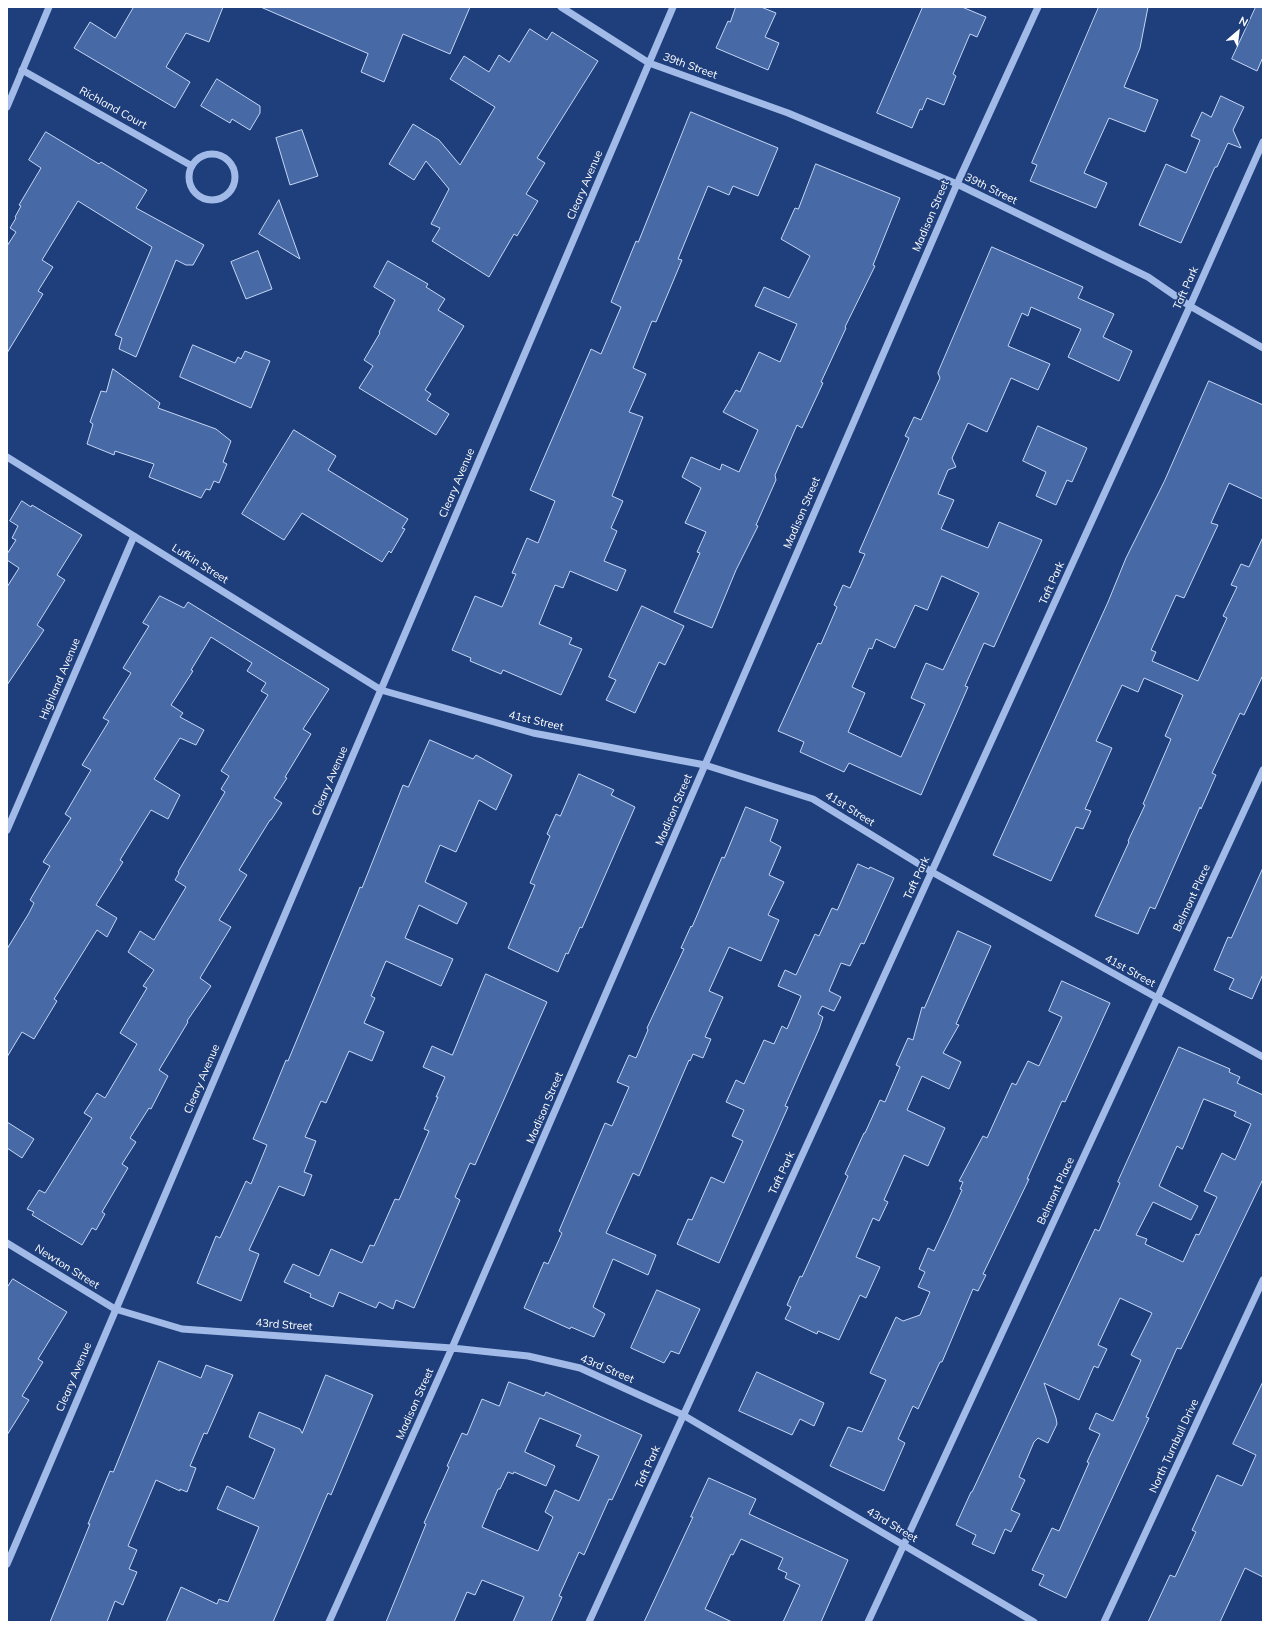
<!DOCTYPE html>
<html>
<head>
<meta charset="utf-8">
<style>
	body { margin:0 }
	#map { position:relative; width:1270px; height:1629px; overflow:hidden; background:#1f3f7c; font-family:Mulish,sans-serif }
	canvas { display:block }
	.frame { position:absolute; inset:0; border:8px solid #fff; pointer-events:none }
	.north { position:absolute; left:1218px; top:12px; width:40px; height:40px; -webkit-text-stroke:3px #1f3f7c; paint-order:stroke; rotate:28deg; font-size:11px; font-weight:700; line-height:16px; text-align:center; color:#fff }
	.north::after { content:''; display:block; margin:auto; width:14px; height:18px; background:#fff; clip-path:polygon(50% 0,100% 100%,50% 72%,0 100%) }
</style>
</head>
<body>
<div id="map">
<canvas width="1270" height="1629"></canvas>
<div class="frame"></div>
<div class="north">N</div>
</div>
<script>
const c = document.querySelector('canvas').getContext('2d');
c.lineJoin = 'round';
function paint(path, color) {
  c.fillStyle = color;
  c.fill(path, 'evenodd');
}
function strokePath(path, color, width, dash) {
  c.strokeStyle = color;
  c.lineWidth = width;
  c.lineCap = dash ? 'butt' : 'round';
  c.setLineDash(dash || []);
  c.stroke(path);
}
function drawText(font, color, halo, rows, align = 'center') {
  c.font = font + ' Mulish,sans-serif';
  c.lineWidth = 3.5;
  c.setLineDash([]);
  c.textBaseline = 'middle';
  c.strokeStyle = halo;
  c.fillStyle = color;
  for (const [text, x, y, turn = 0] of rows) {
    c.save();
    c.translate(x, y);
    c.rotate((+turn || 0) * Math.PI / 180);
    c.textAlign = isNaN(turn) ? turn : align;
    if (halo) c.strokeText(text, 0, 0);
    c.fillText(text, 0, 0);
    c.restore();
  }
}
const building = new Path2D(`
	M 134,7 L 223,7 L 209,42 L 186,33 L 166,67 L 190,82 L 175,108 L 74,48 L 90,22 L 115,38 Z
	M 261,7 L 470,7 L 450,54 L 403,34 L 384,82 L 361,72 L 368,54 Z
	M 736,7 L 761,7 L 776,13 L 765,37 L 779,43 L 768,70 L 716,48 L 728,21 L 730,22 Z
	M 923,7 L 962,7 L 986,17 L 977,37 L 970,34 L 953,74 L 956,76 L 944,105 L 927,98 L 922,110 L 920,109 L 912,128 L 877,113 Z
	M 1099,7 L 1148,7 L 1140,48 L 1124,87 L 1158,100 L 1145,132 L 1109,118 L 1084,173 L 1107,183 L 1096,208 L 1030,181 L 1037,165 L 1032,163 Z
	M 1256,7 L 1263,7 L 1263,57 L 1257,71 L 1232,59 Z
	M 530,29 L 547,40 L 552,32 L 598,61 L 537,158 L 545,163 L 526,194 L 538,201 L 517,236 L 514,234 L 489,277 L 432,241 L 440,228 L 431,224 L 449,189 L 426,161 L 414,180 L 389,164 L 413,124 L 439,140 L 460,165 L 495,107 L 450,79 L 464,56 L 489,72 L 499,55 L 509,62 Z
	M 217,79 L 260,106 L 260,113 L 250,130 L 232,119 L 230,123 L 201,106 Z
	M 1221,96 L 1244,107 L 1233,130 L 1241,148 L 1228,143 L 1217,167 L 1215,167 L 1181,243 L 1139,225 L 1166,164 L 1186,173 L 1200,140 L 1191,136 L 1202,112 L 1211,117 Z
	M 691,112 L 778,148 L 758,196 L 733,186 L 729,195 L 708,186 L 678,259 L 682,260 L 656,322 L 652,321 L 633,368 L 646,374 L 629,412 L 643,417 L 612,496 L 623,501 L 611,528 L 617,531 L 604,561 L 626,570 L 617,591 L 570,571 L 563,588 L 555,585 L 539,624 L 572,638 L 569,644 L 582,649 L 561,695 L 503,670 L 501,674 L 470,661 L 471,658 L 452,650 L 475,596 L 502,607 L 516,574 L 512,573 L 527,538 L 538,543 L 555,501 L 530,490 L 591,349 L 601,354 L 621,307 L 611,302 L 636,241 L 638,242 Z
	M 302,130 L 318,176 L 290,185 L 276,138 Z
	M 46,132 L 99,164 L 101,162 L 147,190 L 136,208 L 204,245 L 193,265 L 186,265 L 176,260 L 136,357 L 119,349 L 122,338 L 115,335 L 152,247 L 78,201 L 42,260 L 53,267 L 38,291 L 43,294 L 7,353 L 7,246 L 16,232 L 10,228 L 16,218 L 15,217 L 21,206 L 19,205 L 41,168 L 29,160 Z
	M 816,164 L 900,198 L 873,265 L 875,266 L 845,327 L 846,328 L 821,382 L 823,383 L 802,428 L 797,425 L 775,475 L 776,480 L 756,525 L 758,526 L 736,570 L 712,628 L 674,612 L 700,553 L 697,552 L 706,532 L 685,523 L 701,488 L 682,477 L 691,457 L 720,470 L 722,464 L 739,472 L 758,430 L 723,412 L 736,390 L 740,392 L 759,352 L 780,362 L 797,324 L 755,306 L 764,287 L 789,298 L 810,256 L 781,239 L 795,208 L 798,209 Z
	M 279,200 L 300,259 L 259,234 Z
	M 992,247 L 1083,287 L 1078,298 L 1114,314 L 1103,337 L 1132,351 L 1119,381 L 1068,357 L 1081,329 L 1031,307 L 1028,316 L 1022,313 L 1008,346 L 1050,364 L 1038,390 L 1011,378 L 987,432 L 968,423 L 952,458 L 956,467 L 948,470 L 938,494 L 954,500 L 941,529 L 988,548 L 999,522 L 1042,540 L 994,647 L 984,643 L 965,686 L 968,687 L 921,795 L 849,763 L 844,772 L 800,752 L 804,742 L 778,731 L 818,643 L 821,644 L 837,607 L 834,605 L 843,585 L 850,588 L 865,554 L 859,552 L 909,438 L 905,436 L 914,417 L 921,420 L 940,378 L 938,373 ZM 942,576 L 979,593 L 943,670 L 926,663 L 911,698 L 925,704 L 901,757 L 848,732 L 865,693 L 852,687 L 869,648 L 872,649 L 876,639 L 895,648 L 915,605 L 927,610 Z
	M 258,251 L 272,289 L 246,299 L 231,262 Z
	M 388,261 L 428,284 L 426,287 L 445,299 L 438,310 L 464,326 L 425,390 L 431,394 L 427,400 L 449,414 L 436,435 L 359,388 L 373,366 L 364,360 L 380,333 L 379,332 L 395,300 L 374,287 Z
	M 193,345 L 235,363 L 238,357 L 241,359 L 245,351 L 270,361 L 251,408 L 180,377 Z
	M 113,369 L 160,403 L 158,408 L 216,429 L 231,441 L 223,462 L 227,464 L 219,483 L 214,481 L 210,490 L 206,489 L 201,498 L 149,477 L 154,464 L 115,451 L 114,455 L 87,444 L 93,424 L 90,422 L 101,391 L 106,392 Z
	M 1209,381 L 1263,405 L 1263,499 L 1229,483 L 1211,523 L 1218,525 L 1184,598 L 1176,595 L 1151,650 L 1156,652 L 1152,661 L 1198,681 L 1227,618 L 1223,616 L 1237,587 L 1231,585 L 1241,564 L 1249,567 L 1263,537 L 1263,675 L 1244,715 L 1240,713 L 1212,773 L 1216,775 L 1201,809 L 1200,807 L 1155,909 L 1150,907 L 1138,934 L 1095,916 L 1129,842 L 1128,841 L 1145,805 L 1143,804 L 1171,739 L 1165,736 L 1183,695 L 1144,678 L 1138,692 L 1122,685 L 1096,741 L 1112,748 L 1085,809 L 1091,811 L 1083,829 L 1076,827 L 1051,881 L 993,855 L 1108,602 L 1126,558 L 1164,482 Z
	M 1038,426 L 1087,448 L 1072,482 L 1067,480 L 1056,505 L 1036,496 L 1046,472 L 1023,461 Z
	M 294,430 L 336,456 L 328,470 L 408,519 L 402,528 L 405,529 L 391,553 L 389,551 L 382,562 L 302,513 L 284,540 L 242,514 Z
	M 22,501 L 31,507 L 32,505 L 82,535 L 57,575 L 65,580 L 37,625 L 44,630 L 7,685 L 7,587 L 19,568 L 7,560 L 7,554 L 16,540 L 12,538 L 18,526 L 10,521 Z
	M 160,596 L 184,608 L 188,602 L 329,689 L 303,729 L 311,734 L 285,777 L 287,778 L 274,798 L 282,803 L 271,820 L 270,820 L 239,870 L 247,875 L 219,920 L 231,927 L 200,978 L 211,986 L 187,1021 L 188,1022 L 159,1070 L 168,1076 L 151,1109 L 149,1108 L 130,1138 L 136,1142 L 122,1164 L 128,1168 L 102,1212 L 105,1214 L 96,1230 L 92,1228 L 82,1245 L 32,1215 L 34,1212 L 27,1209 L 39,1190 L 45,1193 L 92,1118 L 84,1113 L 97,1093 L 105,1098 L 137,1044 L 120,1033 L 147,988 L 143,986 L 154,970 L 128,952 L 140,931 L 154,940 L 186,887 L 175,880 L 179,873 L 178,872 L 225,792 L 221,789 L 229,776 L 221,771 L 268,695 L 261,691 L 266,683 L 247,671 L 252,663 L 211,637 L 191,670 L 193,671 L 171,705 L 183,713 L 180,717 L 204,730 L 196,745 L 180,738 L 154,779 L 180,795 L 168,819 L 151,810 L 120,860 L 123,862 L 96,905 L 117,918 L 107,937 L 97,930 L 54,999 L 57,1001 L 34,1039 L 22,1032 L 7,1057 L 7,949 L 29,913 L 34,903 L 30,900 L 50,866 L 43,862 L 71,818 L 65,814 L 91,770 L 82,765 L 109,721 L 103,718 L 131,673 L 123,668 L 149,626 L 143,623 Z
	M 642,606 L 684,626 L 665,665 L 659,662 L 635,713 L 606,700 L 616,680 L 609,677 Z
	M 430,740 L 473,759 L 476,755 L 512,775 L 496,810 L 479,800 L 456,852 L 440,845 L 425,882 L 467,903 L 457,924 L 419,905 L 405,938 L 453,959 L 441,986 L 386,961 L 371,996 L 375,998 L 364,1023 L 384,1032 L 372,1061 L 349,1051 L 326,1103 L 321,1101 L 305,1137 L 316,1141 L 304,1172 L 312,1175 L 304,1196 L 279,1186 L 249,1250 L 259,1254 L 241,1301 L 197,1283 L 216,1236 L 220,1238 L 246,1181 L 251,1184 L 267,1145 L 253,1139 L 265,1111 L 286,1060 L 288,1061 L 356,897 L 360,887 L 362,888 L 403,785 L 408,787 Z
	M 579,774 L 614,790 L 611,795 L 635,807 L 582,928 L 580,927 L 568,954 L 566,953 L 558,972 L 508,948 L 535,885 L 530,883 L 550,836 L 547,834 L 556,814 L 560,816 Z
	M 746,807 L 778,820 L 770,841 L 781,847 L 769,875 L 784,882 L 768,915 L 779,920 L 761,961 L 729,947 L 709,991 L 723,997 L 705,1037 L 711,1039 L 703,1058 L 693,1054 L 690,1061 L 689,1060 L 639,1176 L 633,1173 L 606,1233 L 656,1255 L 648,1275 L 613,1259 L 593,1307 L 605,1314 L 594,1337 L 571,1327 L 570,1329 L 524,1308 L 544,1262 L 548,1264 L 562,1233 L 559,1231 L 605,1123 L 612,1126 L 629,1087 L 617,1082 L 629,1055 L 636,1058 L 648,1030 L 647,1028 L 684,949 L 681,948 L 691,926 L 692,927 L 722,857 L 724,858 Z
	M 858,864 L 869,869 L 870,867 L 894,878 L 864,944 L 861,943 L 850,966 L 841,963 L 829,991 L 841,997 L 834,1011 L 822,1006 L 818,1014 L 823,1017 L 819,1029 L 785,1106 L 788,1107 L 719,1263 L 677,1244 L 688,1219 L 692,1220 L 711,1177 L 724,1183 L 743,1141 L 732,1136 L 744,1110 L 726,1102 L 736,1080 L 744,1084 L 764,1040 L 774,1044 L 782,1026 L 787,1029 L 801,996 L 778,986 L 785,970 L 796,975 L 815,934 L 819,936 L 832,908 L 837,910 Z
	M 1263,868 L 1263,974 L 1252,999 L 1229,989 L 1234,979 L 1214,970 L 1228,937 L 1231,938 Z
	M 958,931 L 991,946 L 956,1024 L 959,1025 L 943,1053 L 961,1062 L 949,1089 L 922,1076 L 907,1110 L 945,1128 L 928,1166 L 904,1155 L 884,1200 L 888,1202 L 879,1221 L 873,1218 L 856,1257 L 880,1267 L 866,1298 L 860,1295 L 839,1340 L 818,1331 L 817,1334 L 785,1319 L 791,1307 L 787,1305 L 800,1276 L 802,1277 L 848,1176 L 845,1174 L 864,1133 L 865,1133 L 880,1100 L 885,1102 L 900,1067 L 896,1065 L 908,1038 L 913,1040 L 922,1007 L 924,1008 Z
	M 486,974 L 547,1002 L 475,1165 L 470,1163 L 455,1197 L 460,1200 L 414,1308 L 396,1300 L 393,1309 L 379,1302 L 376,1308 L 339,1292 L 333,1307 L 310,1297 L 311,1294 L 284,1282 L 293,1264 L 319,1276 L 331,1249 L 362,1263 L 370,1245 L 374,1246 L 395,1199 L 399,1200 L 429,1131 L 424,1129 L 438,1097 L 436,1097 L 445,1077 L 423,1067 L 432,1046 L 452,1055 Z
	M 1062,981 L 1110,1003 L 1065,1102 L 1062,1101 L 1027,1179 L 1029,1179 L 983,1274 L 986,1275 L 978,1291 L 973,1289 L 942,1362 L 940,1362 L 918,1409 L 913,1406 L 898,1439 L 905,1443 L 884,1491 L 830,1466 L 848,1427 L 862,1432 L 886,1380 L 870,1373 L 896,1317 L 903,1321 L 920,1315 L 930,1292 L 918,1287 L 925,1272 L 919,1269 L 928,1248 L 934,1251 L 949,1219 L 962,1190 L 960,1189 L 963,1182 L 959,1181 L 983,1136 L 987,1138 L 1012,1083 L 1016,1085 L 1028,1061 L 1039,1066 L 1062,1017 L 1049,1011 Z
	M 1179,1047 L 1230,1069 L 1229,1072 L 1240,1077 L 1237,1083 L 1263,1095 L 1263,1179 L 1181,1349 L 1177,1348 L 1146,1417 L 1149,1418 L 1066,1598 L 1039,1585 L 1044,1575 L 1032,1570 L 1052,1528 L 1059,1531 L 1089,1463 L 1087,1462 L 1100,1434 L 1089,1429 L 1096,1413 L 1113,1421 L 1141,1360 L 1131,1355 L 1152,1313 L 1120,1298 L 1098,1345 L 1107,1349 L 1098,1368 L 1094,1366 L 1079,1400 L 1044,1383 L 1056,1418 L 1057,1424 L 1048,1443 L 1038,1438 L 1034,1442 L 1019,1477 L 1025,1480 L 1011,1510 L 1020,1514 L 1011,1532 L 1005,1529 L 994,1554 L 972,1544 L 976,1535 L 956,1525 L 971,1492 L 972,1492 L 1095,1229 L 1099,1231 L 1120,1183 L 1118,1182 ZM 1204,1099 L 1236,1112 L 1234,1116 L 1251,1124 L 1235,1160 L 1222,1153 L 1204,1191 L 1217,1197 L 1199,1235 L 1196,1234 L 1183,1262 L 1145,1244 L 1147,1239 L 1136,1235 L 1153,1202 L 1191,1220 L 1198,1206 L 1159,1186 L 1177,1146 L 1182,1149 Z
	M 7,1122 L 34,1139 L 22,1158 L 7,1148 Z
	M 13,1279 L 67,1312 L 38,1359 L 43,1362 L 22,1396 L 29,1400 L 7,1435 L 7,1288 Z
	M 657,1290 L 700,1309 L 679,1354 L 671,1351 L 664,1363 L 631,1348 Z
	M 159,1361 L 201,1378 L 206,1365 L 233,1375 L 207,1434 L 204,1433 L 190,1466 L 196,1468 L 187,1492 L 180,1489 L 180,1491 L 156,1480 L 128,1546 L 137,1550 L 129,1569 L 137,1572 L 123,1605 L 115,1601 L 107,1622 L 50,1622 L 90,1524 L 88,1524 L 110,1471 L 113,1472 Z
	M 757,1372 L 824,1403 L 814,1426 L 800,1419 L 792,1435 L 739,1411 Z
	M 326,1375 L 373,1395 L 331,1495 L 328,1493 L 273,1622 L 166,1622 L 181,1587 L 217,1604 L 219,1599 L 228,1602 L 259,1527 L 217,1509 L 227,1486 L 254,1499 L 275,1449 L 249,1437 L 259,1412 L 300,1429 L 302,1433 Z
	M 509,1382 L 544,1396 L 546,1392 L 642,1435 L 612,1500 L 609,1499 L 584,1555 L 579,1552 L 559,1596 L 562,1597 L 551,1622 L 513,1622 L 524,1597 L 482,1580 L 475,1595 L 467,1592 L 454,1622 L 386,1622 L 426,1524 L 424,1523 L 449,1467 L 447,1466 L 462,1433 L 467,1435 L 482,1399 L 499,1406 ZM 540,1418 L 581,1435 L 576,1446 L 599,1456 L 579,1501 L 555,1490 L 545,1512 L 553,1517 L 538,1551 L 482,1527 L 498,1489 L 500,1489 L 508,1472 L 513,1474 L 514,1472 L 546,1486 L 555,1466 L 525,1452 Z
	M 1263,1382 L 1263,1577 L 1245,1568 L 1220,1622 L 1148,1622 L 1170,1575 L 1175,1577 L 1196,1532 L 1192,1530 L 1217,1475 L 1242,1486 L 1256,1455 L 1233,1444 Z
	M 709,1478 L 756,1499 L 749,1514 L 848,1560 L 821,1622 L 783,1622 L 800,1585 L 785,1578 L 787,1573 L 778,1569 L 783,1558 L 741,1539 L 733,1555 L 731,1554 L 705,1609 L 732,1622 L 644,1622 L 693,1517 L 691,1517 Z`);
paint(building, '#4769a6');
strokePath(building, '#c5d6f5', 1);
strokePath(new Path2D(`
	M 561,7 L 649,63 L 788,113 L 957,184 L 1148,277 L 1190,306 L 1263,348
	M 22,70 L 192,166
	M 7,107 L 49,7
	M189 177a23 23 0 1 1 46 0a23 23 0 1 1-46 0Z
	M 7,457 L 381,690 L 533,733 L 705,765 L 813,799 L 932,872 L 1263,1057
	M 7,830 L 134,536
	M 7,1243 L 115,1309 L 182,1329 L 452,1348 L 528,1356 L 580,1368 L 683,1415 L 1034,1622
	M 7,1564 L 673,7
	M 329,1622 L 452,1348 L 957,184 L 1038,7
	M 589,1622 L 1190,306 L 1263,142
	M 868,1622 L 1263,770
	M 1104,1622 L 1263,1280`), '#a1bae7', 7);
drawText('11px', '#fff', '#1f3f7c', [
	["39th Street",690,66,20],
	["Richland Court",113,108,29],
	["Cleary Avenue",585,185,-67],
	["39th Street",991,189,26],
	["Madison Street",931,216,-67],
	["Taft Park",1186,288,-66],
	["Cleary Avenue",457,483,-67],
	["Madison Street",802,513,-67],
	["Lufkin Street",200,564,32],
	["Taft Park",1052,583,-66],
	["Highland Avenue",60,679,-67],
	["41st Street",536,721,13],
	["Cleary Avenue",330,781,-67],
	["41st Street",850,809,32],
	["Madison Street",674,810,-67],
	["Taft Park",917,878,-65],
	["Belmont Place",1192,898,-65],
	["41st Street",1130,971,29],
	["Cleary Avenue",202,1079,-67],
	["Madison Street",545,1108,-67],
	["Taft Park",782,1173,-65],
	["Belmont Place",1056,1191,-65],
	["Newton Street",67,1267,32],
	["43rd Street",284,1325,4],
	["43rd Street",607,1369,23],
	["Cleary Avenue",74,1377,-67],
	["Madison Street",415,1404,-66],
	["North Turnbull Drive",1174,1446,-65],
	["Taft Park",648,1467,-66],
	["43rd Street",892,1525,31]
]);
</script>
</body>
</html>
